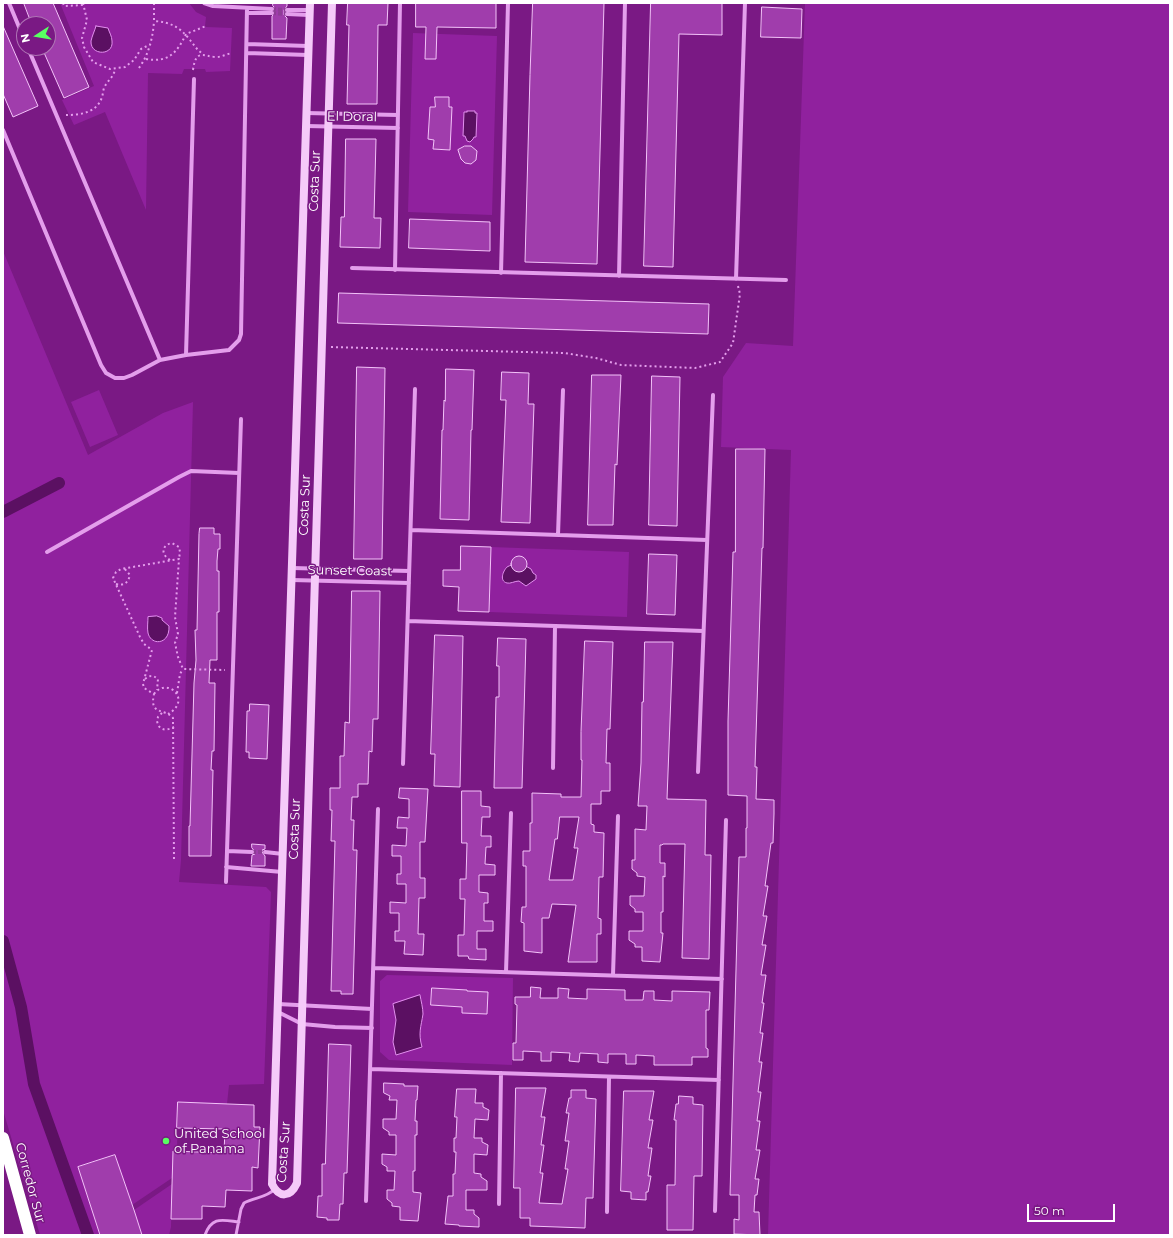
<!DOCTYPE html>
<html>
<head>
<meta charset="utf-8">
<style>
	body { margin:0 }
	#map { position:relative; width:1173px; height:1238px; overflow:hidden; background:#7a1984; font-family:Montserrat,sans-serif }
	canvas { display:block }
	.frame { position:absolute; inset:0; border:4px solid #fff; pointer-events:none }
	.north { position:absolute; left:16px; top:16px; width:40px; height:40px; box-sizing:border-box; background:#7a1984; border:1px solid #af75b5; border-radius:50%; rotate:258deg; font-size:11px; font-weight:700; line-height:16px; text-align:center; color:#fff }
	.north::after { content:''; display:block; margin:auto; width:14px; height:18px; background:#59ff62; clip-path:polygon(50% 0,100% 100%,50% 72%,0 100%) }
	.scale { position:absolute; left:1027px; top:1204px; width:88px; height:18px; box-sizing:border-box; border:2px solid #fff; border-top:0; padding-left:5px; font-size:12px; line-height:14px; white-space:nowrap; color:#fff; -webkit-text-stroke:3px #7a1984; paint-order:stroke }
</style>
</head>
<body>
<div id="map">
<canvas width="1173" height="1238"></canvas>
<div class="frame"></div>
<div class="north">N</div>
<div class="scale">50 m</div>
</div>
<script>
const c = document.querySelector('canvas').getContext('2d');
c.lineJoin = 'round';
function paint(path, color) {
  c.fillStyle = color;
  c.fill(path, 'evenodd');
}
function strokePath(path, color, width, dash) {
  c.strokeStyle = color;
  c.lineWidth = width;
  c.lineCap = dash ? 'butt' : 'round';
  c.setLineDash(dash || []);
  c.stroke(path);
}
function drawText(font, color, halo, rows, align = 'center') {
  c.font = font + ' Montserrat,sans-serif';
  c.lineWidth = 3;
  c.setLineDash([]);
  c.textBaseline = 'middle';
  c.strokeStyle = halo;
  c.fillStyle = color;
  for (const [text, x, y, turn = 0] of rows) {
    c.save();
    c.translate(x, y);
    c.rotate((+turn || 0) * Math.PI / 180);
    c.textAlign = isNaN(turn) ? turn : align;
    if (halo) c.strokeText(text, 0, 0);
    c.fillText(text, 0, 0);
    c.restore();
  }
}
paint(new Path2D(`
	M 60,3 L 189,3 L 196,12 L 206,17 L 205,26 L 206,27 L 232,28 L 230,71 L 206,72 L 205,69 L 184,69 L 182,74 L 148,73 L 146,210 L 105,112 L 74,125 L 62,100 L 94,86 Z
	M 805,3 L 1170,3 L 1170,1235 L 768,1235 L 791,450 L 721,447 L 723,377 L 746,343 L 793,346 Z
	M 413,33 L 497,36 L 492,215 L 408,212 Z
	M 3,251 L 88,455 L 163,413 L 193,402 L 181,860 L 179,882 L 266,887 L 271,892 L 264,1084 L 229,1085 L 227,1104 L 178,1102 L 177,1151 L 173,1151 L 172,1178 L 132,1205 L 115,1155 L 78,1167 L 100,1235 L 40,1235 L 3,1110 Z
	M 99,390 L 118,435 L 90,447 L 71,402 Z
	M 491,547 L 629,552 L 627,617 L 489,612 Z
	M 387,975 L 513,978 L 512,1065 L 389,1060 L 380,1052 L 380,981 Z
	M 172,1184 L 171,1227 L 169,1235 L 142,1235 L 134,1210 Z`), '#90219e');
const water = new Path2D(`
	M 96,26 L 108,28 C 109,32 112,36 112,41 C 114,56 90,56 91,41 C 92,36 95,30 96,26 Z
	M 467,111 L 475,111 L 475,113 L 477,113 L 476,137 L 474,137 L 473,139 L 470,142 L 467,141 L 465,136 L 463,136 L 464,112 L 467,112 Z
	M 516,565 L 524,565 L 531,569 L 533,573 L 536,575 L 536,579 L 526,586 L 519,581 C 515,581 510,584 507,583 C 499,581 503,571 507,567 C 510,565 513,565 516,565 Z
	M 157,616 L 162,618 L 162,620 L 169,626 C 170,645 151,646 148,633 C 147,628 148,622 148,617 Z
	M 420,995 C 421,1001 423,1008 423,1014 C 421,1027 418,1033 422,1047 L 396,1055 L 393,1042 L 396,1020 L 393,1004 Z`);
paint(water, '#5b1062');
strokePath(water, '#e390ef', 1);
strokePath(new Path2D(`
	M 3,512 L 59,483
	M 3,941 L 21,1007 L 34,1084 L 88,1235`), '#5b1062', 12);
const building = new Path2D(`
	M 24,3 L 53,3 L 89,87 L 64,98 L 42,48 L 48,48 L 48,24 L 32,24 Z
	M 273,3 L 287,3 L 287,6 L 284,10 L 284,15 L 287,18 L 286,39 L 272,39 L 272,16 L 275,13 L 275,8 L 273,6 Z
	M 348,3 L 388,3 L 387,25 L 378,25 L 377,104 L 347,104 L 349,25 L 347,25 Z
	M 416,3 L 496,3 L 496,28 L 437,27 L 436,59 L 425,59 L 426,27 L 416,27 Z
	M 533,3 L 604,3 L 597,264 L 525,262 L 530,75 Z
	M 651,3 L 722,3 L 722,35 L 679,34 L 673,267 L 644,266 Z
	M 762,7 L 802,9 L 801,38 L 761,37 Z
	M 3,26 L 38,106 L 13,117 L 3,94 Z
	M 435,97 L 449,97 L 449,107 L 452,107 L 450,150 L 433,149 L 434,140 L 428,139 L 430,107 L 435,107 Z
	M 346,139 L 376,139 L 374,218 L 381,218 L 380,248 L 340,247 L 341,217 L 344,217 Z
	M 465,146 L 471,146 L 477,151 L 476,160 L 471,164 L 465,163 L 461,159 L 458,150 Z
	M 410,219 L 490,222 L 490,251 L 409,248 Z
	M 339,293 L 709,304 L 708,334 L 338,323 Z
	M 357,367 L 385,368 L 382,559 L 354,559 Z
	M 446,369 L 474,370 L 472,430 L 471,430 L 469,520 L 440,519 L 442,430 L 443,430 L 444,400 L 445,401 Z
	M 502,372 L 529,373 L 528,404 L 534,404 L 530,523 L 501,522 L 506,400 L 501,400 Z
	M 592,375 L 621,375 L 617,465 L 615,464 L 613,525 L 588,525 Z
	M 652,376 L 680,377 L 677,526 L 649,525 Z
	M 736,449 L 765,449 L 763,548 L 762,548 L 755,767 L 757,767 L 756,799 L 774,800 L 774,814 L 773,843 L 771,843 L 765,886 L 768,886 L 763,916 L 767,916 L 762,945 L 766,945 L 761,975 L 766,975 L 762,1003 L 764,1003 L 760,1033 L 763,1033 L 759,1062 L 762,1062 L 758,1092 L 761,1092 L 757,1121 L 760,1121 L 756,1150 L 760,1150 L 755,1179 L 759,1179 L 757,1195 L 755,1195 L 754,1212 L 759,1212 L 760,1235 L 734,1234 L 734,1219 L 739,1220 L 739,1195 L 730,1195 L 739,857 L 746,857 L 746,828 L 747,828 L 747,796 L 728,795 L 728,721 L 733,552 L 735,552 Z
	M 200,528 L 214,528 L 214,534 L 220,534 L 220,549 L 218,549 L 217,561 L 217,571 L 219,571 L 219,612 L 217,612 L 217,660 L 210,660 L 209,683 L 215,683 L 214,751 L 212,751 L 211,770 L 213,770 L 211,856 L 189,856 L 189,826 L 190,826 L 194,683 L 196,660 L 195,630 L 197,630 L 199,534 Z
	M 461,546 L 491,547 L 489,612 L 458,611 L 459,587 L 443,586 L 443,570 L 460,570 Z
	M 649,554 L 677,555 L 675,615 L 647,614 Z
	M511 564a8 8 0 1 1 16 0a8 8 0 1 1-16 0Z
	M 352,591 L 380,591 L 378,719 L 373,719 L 372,752 L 369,751 L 368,784 L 358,784 L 358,797 L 352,797 L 351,820 L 354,820 L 353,850 L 357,850 L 353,994 L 341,994 L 341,991 L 331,991 L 335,841 L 331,841 L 332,810 L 330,810 L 330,788 L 340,788 L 340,756 L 344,756 L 345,722 L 349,723 Z
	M 435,635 L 463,636 L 460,787 L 434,786 L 435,754 L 431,754 Z
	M 498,638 L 526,639 L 522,788 L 494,788 L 496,697 L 499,697 L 499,666 L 497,666 Z
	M 585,641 L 613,642 L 610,729 L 607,729 L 606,763 L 610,763 L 610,791 L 601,791 L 601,804 L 591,804 L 591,824 L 594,825 L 594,832 L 604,833 L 603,877 L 599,877 L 598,918 L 601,919 L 601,934 L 597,934 L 597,962 L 568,962 L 576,905 L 552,904 L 549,918 L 542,918 L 542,953 L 524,951 L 524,923 L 521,922 L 522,907 L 526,907 L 526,866 L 523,866 L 523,851 L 530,851 L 530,823 L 532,823 L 532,793 L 561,794 L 561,797 L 581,797 L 582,760 L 581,760 L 581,732 ZM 560,817 L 579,817 L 574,848 L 578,848 L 573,880 L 549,880 L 555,839 L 557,839 Z
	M 645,642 L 673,642 L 667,799 L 706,800 L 705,855 L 711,855 L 709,959 L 682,958 L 685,844 L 663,844 L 662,845 L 660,845 L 660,863 L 665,863 L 665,877 L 663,876 L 663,912 L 661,912 L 661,933 L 663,933 L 660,962 L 642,961 L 642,947 L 635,947 L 635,944 L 629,940 L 629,931 L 643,931 L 643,912 L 635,912 L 635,909 L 630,905 L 630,896 L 644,896 L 645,877 L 637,876 L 637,873 L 632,869 L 632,860 L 635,860 L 635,829 L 646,830 L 647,806 L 638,806 L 641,763 L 642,702 L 643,702 Z
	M 250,704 L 269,705 L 267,759 L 249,758 L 249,752 L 246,752 L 247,711 L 249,711 Z
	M 400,788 L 428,789 L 425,842 L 420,842 L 420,878 L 425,878 L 425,898 L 419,898 L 418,934 L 424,934 L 423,955 L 404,954 L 405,941 L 395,941 L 395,931 L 399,931 L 399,913 L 390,913 L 390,902 L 406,903 L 406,884 L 397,884 L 397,874 L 401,874 L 401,856 L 392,856 L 392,845 L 406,846 L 407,828 L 397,828 L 398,817 L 409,818 L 409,799 L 399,798 Z
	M 462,791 L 481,791 L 481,806 L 490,807 L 490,817 L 482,817 L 481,836 L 491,836 L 491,847 L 486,847 L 485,864 L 495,865 L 495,875 L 479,875 L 479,892 L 488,893 L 488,903 L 484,903 L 484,921 L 493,921 L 493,931 L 477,931 L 477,949 L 486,949 L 486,960 L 469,959 L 468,956 L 458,956 L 458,935 L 464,935 L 465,899 L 460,899 L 460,879 L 466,879 L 467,843 L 462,843 Z
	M 252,844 L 265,845 L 265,849 L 262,850 L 262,852 L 265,856 L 265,866 L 251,866 L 252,855 L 255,854 L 255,852 L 252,848 Z
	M 531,987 L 541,988 L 540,998 L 558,998 L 558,988 L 569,989 L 568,998 L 587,999 L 587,989 L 625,990 L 625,1000 L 643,1000 L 644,991 L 654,991 L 654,1000 L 672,1001 L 672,991 L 710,992 L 709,1010 L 706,1010 L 706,1048 L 708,1049 L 708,1057 L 692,1057 L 692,1065 L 654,1065 L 654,1056 L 636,1055 L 636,1064 L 626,1064 L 626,1054 L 608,1054 L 608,1063 L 598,1062 L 598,1054 L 580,1053 L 579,1062 L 569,1061 L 570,1053 L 551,1052 L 551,1061 L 541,1061 L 541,1052 L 523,1051 L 523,1060 L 513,1060 L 513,1043 L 516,1043 L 517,1005 L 515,1004 L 515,997 L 530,997 Z
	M 432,988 L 467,990 L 467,991 L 488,992 L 487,1014 L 462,1013 L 462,1007 L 431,1005 Z
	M 329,1044 L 351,1045 L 347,1173 L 344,1173 L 343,1204 L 340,1204 L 339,1220 L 327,1220 L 327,1218 L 317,1217 L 318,1196 L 322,1196 L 322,1164 L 325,1164 Z
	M 384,1083 L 404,1084 L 404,1086 L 418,1086 L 417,1100 L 416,1100 L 415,1121 L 417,1121 L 417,1135 L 415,1135 L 415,1171 L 413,1171 L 413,1192 L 421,1193 L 418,1221 L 400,1220 L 400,1207 L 392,1206 L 392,1203 L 387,1199 L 387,1190 L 394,1190 L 395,1171 L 387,1171 L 387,1167 L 382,1164 L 382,1154 L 396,1155 L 396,1135 L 389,1135 L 389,1132 L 383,1128 L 383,1119 L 396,1119 L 397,1100 L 389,1100 L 390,1096 L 384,1093 Z
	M 516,1088 L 546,1088 L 541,1117 L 545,1117 L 541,1145 L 544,1145 L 540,1173 L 543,1173 L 539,1203 L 562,1204 L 568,1169 L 565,1169 L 569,1141 L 565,1141 L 569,1113 L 566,1113 L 569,1098 L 571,1098 L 571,1090 L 586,1090 L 586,1098 L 596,1099 L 593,1198 L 586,1198 L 585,1228 L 530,1226 L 530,1218 L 520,1218 L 520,1188 L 514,1188 Z
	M 457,1089 L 476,1089 L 475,1103 L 483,1103 L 483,1107 L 489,1110 L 488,1120 L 475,1119 L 474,1138 L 482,1138 L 482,1142 L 488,1145 L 487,1155 L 474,1154 L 474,1173 L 481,1174 L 481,1177 L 487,1181 L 487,1190 L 466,1190 L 466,1210 L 474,1210 L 474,1214 L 479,1218 L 479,1227 L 459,1226 L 459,1225 L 445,1224 L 448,1196 L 453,1196 L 453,1174 L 455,1174 L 456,1152 L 454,1152 L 454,1138 L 456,1138 L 457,1117 L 455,1117 Z
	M 624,1091 L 654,1091 L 649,1120 L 653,1120 L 648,1148 L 652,1148 L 648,1176 L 651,1176 L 648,1192 L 646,1192 L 646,1200 L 631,1199 L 631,1192 L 621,1191 Z
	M 679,1096 L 693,1097 L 693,1104 L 703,1105 L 702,1176 L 694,1176 L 693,1230 L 667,1230 L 667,1185 L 675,1185 L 676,1120 L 674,1120 L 676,1104 L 678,1104 Z
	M 178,1102 L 254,1105 L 254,1127 L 260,1127 L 258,1168 L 252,1167 L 252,1191 L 226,1190 L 225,1207 L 202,1206 L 202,1219 L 171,1219 L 173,1151 L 224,1153 L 225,1129 L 177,1128 Z
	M 115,1155 L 134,1210 L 142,1235 L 100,1235 L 78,1167 Z`);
paint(building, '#a03dac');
strokePath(building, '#f3c3f9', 1);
strokePath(new Path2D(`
	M 272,9 L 287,10
	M 272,13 L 287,14
	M 252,852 L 265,852`), '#8e3c96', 4, [4, 2]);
strokePath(new Path2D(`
	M 63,3 L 64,6 L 83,5
	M 83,3 L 87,20 L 82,38 L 84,47 L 93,62 L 110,69 L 125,67 L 134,60 L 141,49 L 149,45
	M 154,3 L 154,21 C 170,22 180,27 190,40 C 194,45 197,50 203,54
	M 146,59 C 168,63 177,53 186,34 L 206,26
	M 139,68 C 149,54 153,37 154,21
	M 193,70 C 196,49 202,56 216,57 C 222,57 227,54 232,53
	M 66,115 C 80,115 97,113 102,97 C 103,94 103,91 104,88 C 107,81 114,77 115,69
	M 331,347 L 564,353 L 596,358 L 621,365 L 695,368 L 720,362 L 733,343 L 740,294 L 738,286
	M 170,560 C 161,555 161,545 172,543 L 179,547 L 180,552 L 179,559
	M 116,584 C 124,586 128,583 130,575 L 124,568
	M 145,679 C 150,675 153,675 158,679 L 157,690
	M 177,693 L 180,674 L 183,669
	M 154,694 C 167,676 193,700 168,714
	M 162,713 L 158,717 L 157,721 C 159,731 166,731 174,727
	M 174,859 L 173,718 C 165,708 149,716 154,694 L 144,688 L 143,684 L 152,650 L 144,644 L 140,637 L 113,578 L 116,572 L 121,569 L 179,559 L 175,617 L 178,634 L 175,643 L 178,657 L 183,669 L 225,670`), '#e49eec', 2, [2, 3]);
strokePath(new Path2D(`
	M 205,1235 C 212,1216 222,1220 239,1222
	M 236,1235 L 241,1209 L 244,1203 C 255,1197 266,1198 275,1189`), '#e49eec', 3);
strokePath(new Path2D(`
	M 9,3 L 24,39
	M 204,3 L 213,6 L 272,9
	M 287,10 L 309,10
	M 247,13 L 272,13
	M 287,14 L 309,15
	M 247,44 L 308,46
	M 28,48 L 160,360
	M 247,53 L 308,55
	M 306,113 L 398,115
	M 306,126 L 398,128
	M 3,130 L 101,365 L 106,373 L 115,378 L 124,378 L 132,375 L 160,360 L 186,355 L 229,350 L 239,340 L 241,334 L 247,8
	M 352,268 L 786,280
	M 395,270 L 400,3
	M 501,273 L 508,3
	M 619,276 L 625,3
	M 736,279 L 745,3
	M 186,355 L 194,79
	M 411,530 L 707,540
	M 558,535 L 563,390
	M 47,552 L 179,477 L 191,471 L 239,473
	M 292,568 L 409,571
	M 292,580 L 409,583
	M 408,621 L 703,631
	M 403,764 L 415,389
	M 553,768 L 555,626
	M 698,772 L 713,395
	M 227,851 L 252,852
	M 265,852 L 283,854
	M 226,867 L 282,872
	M 226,882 L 241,419
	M 374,968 L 722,979
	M 506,972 L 511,813
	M 613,975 L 618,816
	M 278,1004 L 372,1009
	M 278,1012 L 302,1024 L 335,1027 L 372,1028
	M 371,1069 L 719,1080
	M 366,1201 L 378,809
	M 499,1204 L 501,1073
	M 715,1211 L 726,820
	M 607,1212 L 609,1077`), '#e49eec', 4);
strokePath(new Path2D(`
	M 310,3 L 272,1184 C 279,1198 290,1198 297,1183 L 332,3`), '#f5caf9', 8);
strokePath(new Path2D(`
	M 3,1138 L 30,1235`), '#fff', 12);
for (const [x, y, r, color] of [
	[166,1141,4,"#59ff62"]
]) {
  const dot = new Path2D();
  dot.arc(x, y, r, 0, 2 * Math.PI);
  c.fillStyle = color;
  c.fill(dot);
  strokePath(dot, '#7a1984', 1.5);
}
drawText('13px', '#fff', '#7a1984', [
	["El Doral",352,117,1],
	["Costa Sur",315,181,-88],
	["Costa Sur",305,505,-88],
	["Sunset Coast",350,571,1],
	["Costa Sur",295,829,-88],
	["Costa Sur",284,1152,-86],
	["Corredor Sur",30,1183,75]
]);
drawText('13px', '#fff', '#7a1984', [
	["United School",174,1134],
	["of Panama",174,1149]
], 'left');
</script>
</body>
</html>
